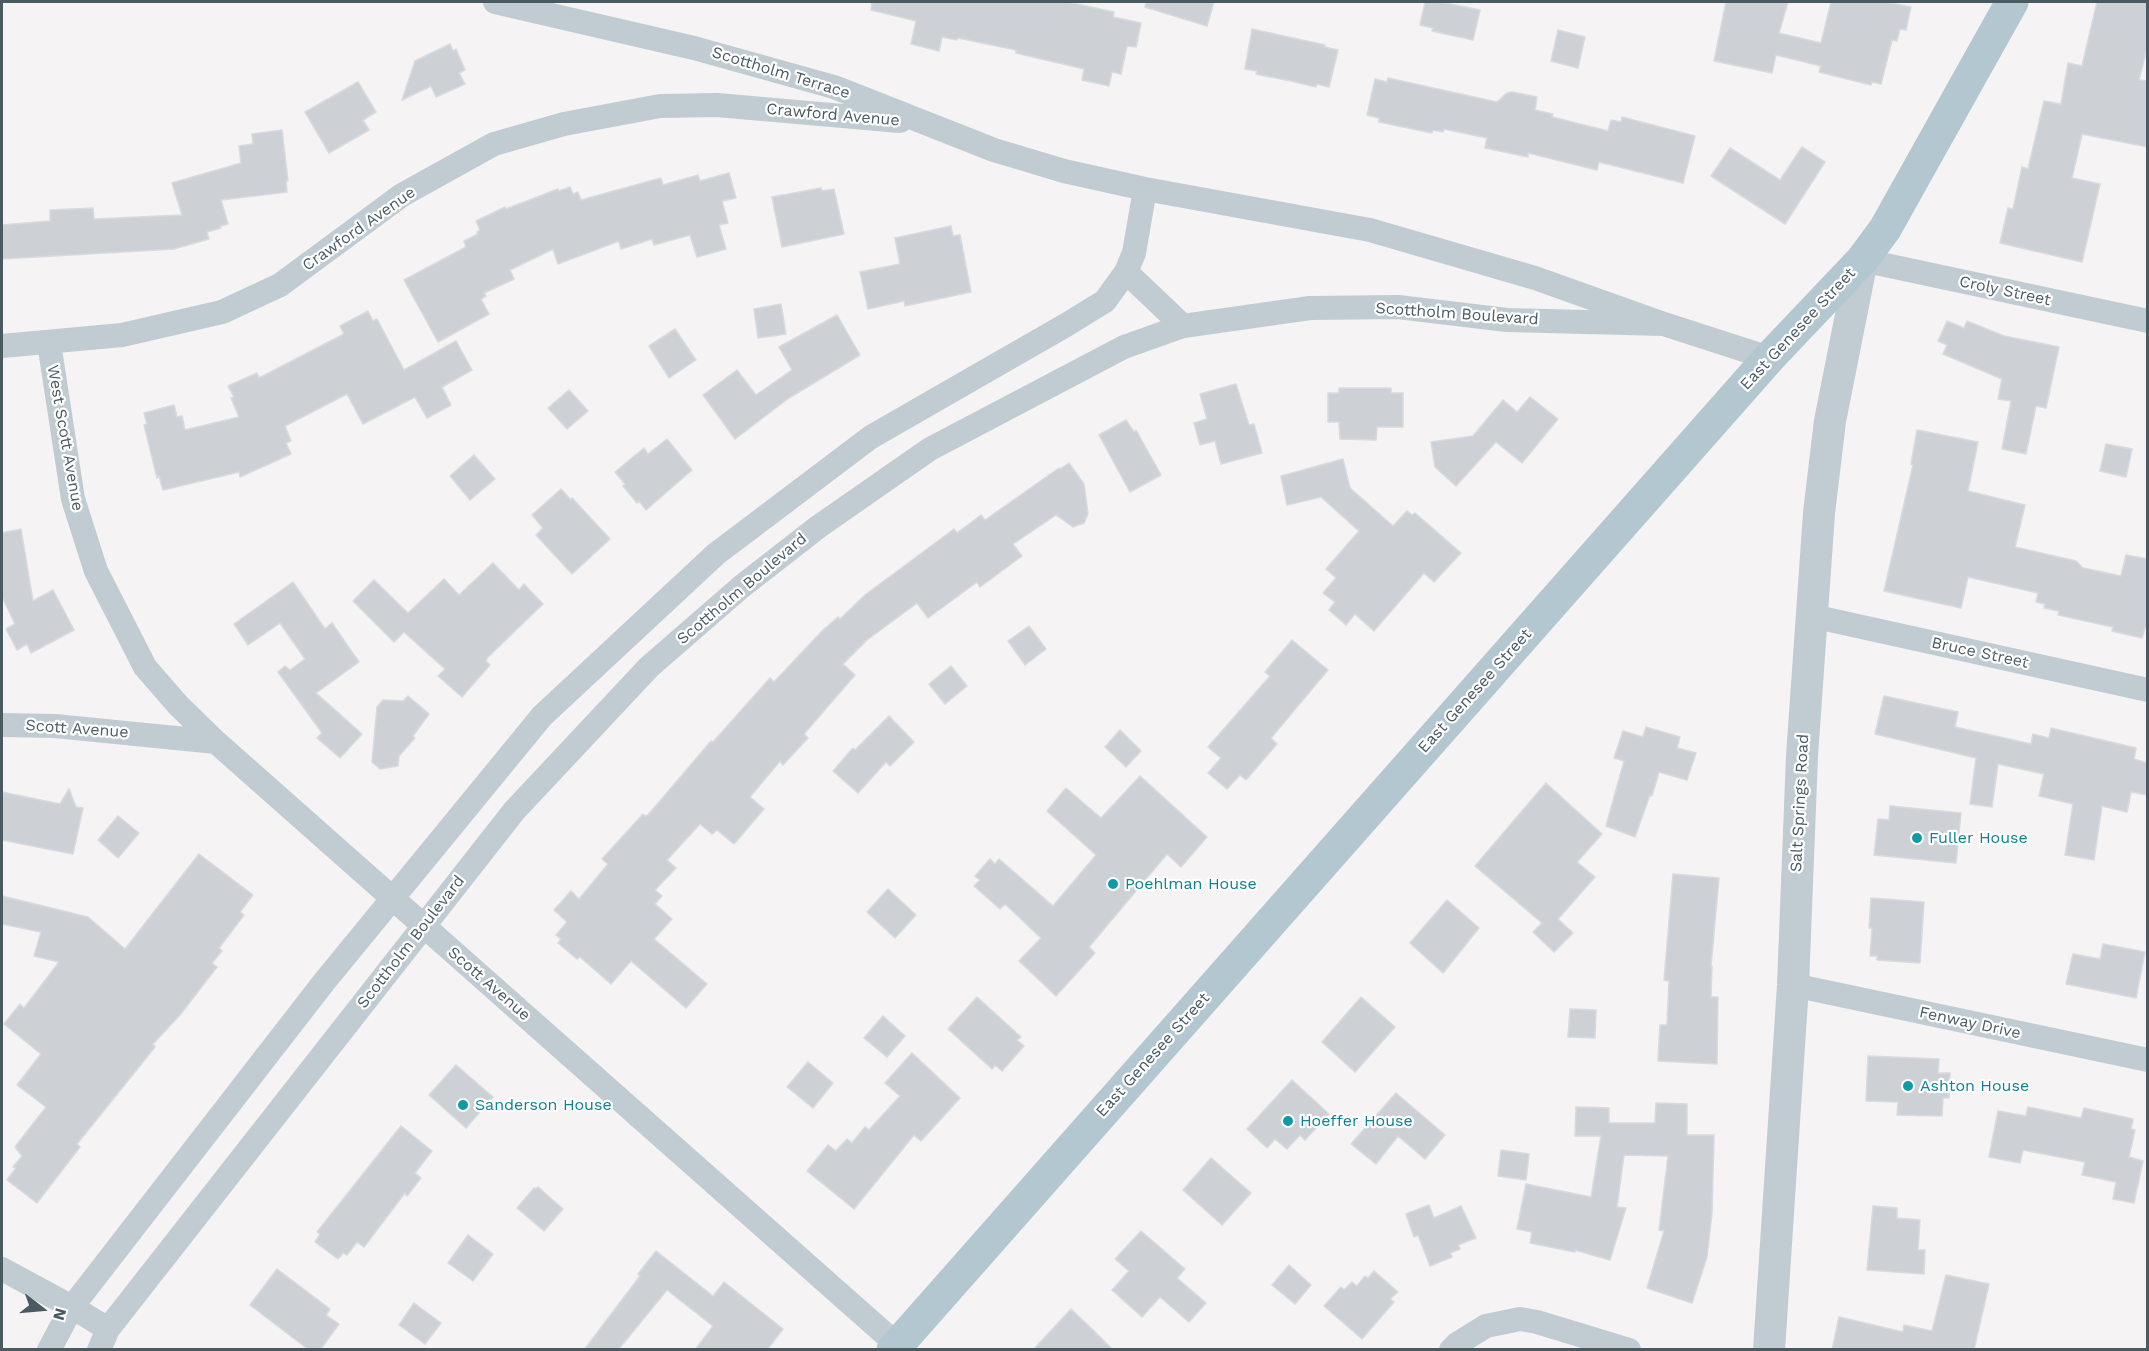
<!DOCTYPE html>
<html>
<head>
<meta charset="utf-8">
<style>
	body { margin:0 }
	#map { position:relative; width:2149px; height:1351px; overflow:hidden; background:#f5f3f3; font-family:"Work Sans",sans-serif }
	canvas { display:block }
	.frame { position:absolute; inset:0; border:3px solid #4a5a61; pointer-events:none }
	.north { position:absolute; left:12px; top:1279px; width:60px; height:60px; -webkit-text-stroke:4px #fff; paint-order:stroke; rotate:106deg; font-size:16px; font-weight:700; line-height:24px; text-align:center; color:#4a5a61 }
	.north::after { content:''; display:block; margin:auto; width:21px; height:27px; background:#4a5a61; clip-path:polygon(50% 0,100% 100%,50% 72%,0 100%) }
</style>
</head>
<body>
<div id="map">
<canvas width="2149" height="1351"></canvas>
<div class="frame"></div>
<div class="north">N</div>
</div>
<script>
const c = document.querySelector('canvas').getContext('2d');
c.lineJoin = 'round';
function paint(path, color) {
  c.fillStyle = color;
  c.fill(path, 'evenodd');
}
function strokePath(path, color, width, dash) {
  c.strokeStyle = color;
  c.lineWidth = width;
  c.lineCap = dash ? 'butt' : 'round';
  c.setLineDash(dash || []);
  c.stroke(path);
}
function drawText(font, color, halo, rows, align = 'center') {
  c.font = font + ' "Work Sans",sans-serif';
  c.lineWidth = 4.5;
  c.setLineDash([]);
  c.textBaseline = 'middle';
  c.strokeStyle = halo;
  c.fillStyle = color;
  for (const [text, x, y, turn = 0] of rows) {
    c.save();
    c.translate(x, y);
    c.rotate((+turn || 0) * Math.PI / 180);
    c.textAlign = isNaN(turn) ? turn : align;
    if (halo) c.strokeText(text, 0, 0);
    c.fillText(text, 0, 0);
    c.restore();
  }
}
const building = new Path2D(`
	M 872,2 L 1067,2 L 1114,12 L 1113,17 L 1141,23 L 1136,47 L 1127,46 L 1121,74 L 1112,72 L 1109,86 L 1082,80 L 1084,69 L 1016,53 L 1016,50 L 958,38 L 957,40 L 942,37 L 939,51 L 911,44 L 916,21 L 871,10 Z
	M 1146,2 L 1214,2 L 1207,26 L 1145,7 Z
	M 1425,2 L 1440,2 L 1480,10 L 1473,40 L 1432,31 L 1433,28 L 1420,25 Z
	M 1726,2 L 1788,2 L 1779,33 L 1821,43 L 1831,2 L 1885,2 L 1911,7 L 1906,30 L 1900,29 L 1897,41 L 1892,40 L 1881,84 L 1872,82 L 1871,85 L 1819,72 L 1821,66 L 1776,55 L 1772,73 L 1714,61 Z
	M 2097,2 L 2148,2 L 2148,45 L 2139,80 L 2148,81 L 2148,147 L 2082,134 L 2072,178 L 2100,184 L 2082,262 L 2000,243 L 2008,208 L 2013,209 L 2022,167 L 2028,169 L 2044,101 L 2061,104 L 2068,63 L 2082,66 Z
	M 1252,29 L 1325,45 L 1325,47 L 1338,50 L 1329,87 L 1317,84 L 1316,87 L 1291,81 L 1256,74 L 1257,71 L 1245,69 Z
	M 1558,30 L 1585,37 L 1578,68 L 1551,61 Z
	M 450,44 L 453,51 L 456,49 L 465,70 L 459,73 L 465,84 L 436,97 L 431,86 L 402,100 L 415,61 Z
	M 1388,78 L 1497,102 L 1507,93 L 1512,92 L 1537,97 L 1535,110 L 1553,114 L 1552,117 L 1608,131 L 1611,120 L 1621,122 L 1622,117 L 1695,136 L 1683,183 L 1599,162 L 1597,170 L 1528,153 L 1528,157 L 1485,148 L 1487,138 L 1444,129 L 1443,132 L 1433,130 L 1432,133 L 1379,122 L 1379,118 L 1367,115 L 1375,79 L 1387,82 Z
	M 358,82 L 376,112 L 363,120 L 369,130 L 329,153 L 305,112 Z
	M 282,130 L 288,181 L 286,181 L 287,192 L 221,200 L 228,224 L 220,226 L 221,228 L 207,232 L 209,239 L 174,249 L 2,259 L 2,225 L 50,221 L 50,210 L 93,208 L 94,219 L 182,215 L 172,183 L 241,163 L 239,146 L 253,144 L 252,134 Z
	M 1802,147 L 1825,162 L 1785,224 L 1711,176 L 1730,148 L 1780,180 Z
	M 729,173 L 736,198 L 722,201 L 728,223 L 719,225 L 726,249 L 697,257 L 690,235 L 654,245 L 652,239 L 621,249 L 619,241 L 558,264 L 553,249 L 510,270 L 514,279 L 484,293 L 486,296 L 481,299 L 489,314 L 438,342 L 404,280 L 466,247 L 464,241 L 478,234 L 477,232 L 480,230 L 476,221 L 505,207 L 506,209 L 558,189 L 559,191 L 570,187 L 573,194 L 578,192 L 581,200 L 661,178 L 663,185 L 698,175 L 700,181 Z
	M 821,188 L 822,191 L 834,189 L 844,234 L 782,247 L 772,197 Z
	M 951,226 L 953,236 L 960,235 L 971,292 L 905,306 L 904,301 L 868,309 L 860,272 L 900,264 L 895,238 Z
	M 781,304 L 786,334 L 758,338 L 754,309 Z
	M 368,311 L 373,321 L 377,319 L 404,370 L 456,341 L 472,370 L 442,387 L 451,405 L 427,418 L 415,397 L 363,424 L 347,394 L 285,426 L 291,441 L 286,443 L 291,454 L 240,477 L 239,472 L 163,490 L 159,476 L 157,478 L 144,425 L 147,424 L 144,413 L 174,405 L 177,417 L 182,416 L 185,430 L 239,417 L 231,398 L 234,397 L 228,386 L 257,373 L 259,378 L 344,334 L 340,326 Z
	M 837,315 L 860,355 L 789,398 L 735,439 L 703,395 L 737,370 L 756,395 L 792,370 L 779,347 Z
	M 1947,321 L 1964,328 L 1967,321 L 2004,336 L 2059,347 L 2046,408 L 2036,406 L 2026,454 L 2002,449 L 2011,401 L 1998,399 L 2002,379 L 1943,354 L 1947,345 L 1938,341 Z
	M 675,329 L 696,360 L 669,378 L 649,346 Z
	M 1236,384 L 1249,425 L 1254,424 L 1262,453 L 1221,464 L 1215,441 L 1200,445 L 1194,423 L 1207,419 L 1200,394 Z
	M 1339,388 L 1391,388 L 1391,393 L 1403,393 L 1403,427 L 1377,427 L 1376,440 L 1340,439 L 1339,422 L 1328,422 L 1328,393 L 1339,393 Z
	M 569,390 L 588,411 L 567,429 L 548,408 Z
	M 1530,397 L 1558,419 L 1522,463 L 1496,442 L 1456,486 L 1435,467 L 1431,442 L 1473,436 L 1503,400 L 1517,412 Z
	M 1126,420 L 1134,432 L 1136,430 L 1161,475 L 1130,492 L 1099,435 Z
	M 1917,430 L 1978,442 L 1968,491 L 2025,505 L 2015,547 L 2076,561 L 2083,568 L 2121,576 L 2126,555 L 2148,559 L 2148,629 L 2145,628 L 2142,638 L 2112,631 L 2113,627 L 2058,615 L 2059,611 L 2044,608 L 2045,604 L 2036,602 L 2038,593 L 1968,577 L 1961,608 L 1884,591 L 1913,465 L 1911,464 Z
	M 667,439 L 692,470 L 646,510 L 639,501 L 637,503 L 623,486 L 625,484 L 615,472 L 644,448 L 648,454 Z
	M 2106,444 L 2132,449 L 2126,477 L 2100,471 Z
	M 474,455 L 495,479 L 470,500 L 450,476 Z
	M 1343,459 L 1350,488 L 1393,526 L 1407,511 L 1412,515 L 1415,513 L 1461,553 L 1434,582 L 1424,573 L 1374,631 L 1355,614 L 1346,625 L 1329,610 L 1335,602 L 1323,593 L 1336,578 L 1326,569 L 1359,531 L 1321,497 L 1287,505 L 1281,476 Z
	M 1069,463 L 1084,484 L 1088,514 L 1084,523 L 1073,527 L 1056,515 L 1013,544 L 1022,556 L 980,587 L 977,582 L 928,618 L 917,603 L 867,640 L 843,664 L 855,675 L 804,734 L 808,738 L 783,765 L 780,761 L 750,797 L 764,809 L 734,844 L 717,830 L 712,834 L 700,824 L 667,860 L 676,868 L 655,890 L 662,896 L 655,904 L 672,919 L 654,939 L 707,984 L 686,1008 L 631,961 L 611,984 L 580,957 L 577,959 L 558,943 L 561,939 L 556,935 L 567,922 L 554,910 L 571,891 L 579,899 L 608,864 L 602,859 L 643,814 L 645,816 L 648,815 L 711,741 L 713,742 L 770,678 L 774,682 L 823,630 L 838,617 L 840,619 L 865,595 L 954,529 L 957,533 L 981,515 L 985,520 L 1059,468 L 1060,469 Z
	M 561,489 L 571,500 L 572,498 L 610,539 L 572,574 L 536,535 L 543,528 L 532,515 Z
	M 21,529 L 33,601 L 53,590 L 74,630 L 31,653 L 27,644 L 17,650 L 6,629 L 15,624 L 2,597 L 2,533 Z
	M 493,563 L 519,590 L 524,584 L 543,604 L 487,658 L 486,661 L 490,665 L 462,697 L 438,676 L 445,669 L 404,632 L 394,642 L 353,601 L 374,580 L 408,613 L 444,579 L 459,595 Z
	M 293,582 L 325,629 L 332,623 L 359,662 L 316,693 L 362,734 L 340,758 L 317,738 L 322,733 L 278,672 L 285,666 L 290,670 L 305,659 L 280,623 L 248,645 L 234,624 Z
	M 1029,626 L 1046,649 L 1025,665 L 1008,641 Z
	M 1292,640 L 1328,670 L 1271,738 L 1277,744 L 1246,780 L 1240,775 L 1227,789 L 1208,773 L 1221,758 L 1208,747 L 1270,676 L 1265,672 Z
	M 951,666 L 967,686 L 945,704 L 929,684 Z
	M 408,696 L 429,714 L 413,736 L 415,738 L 399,756 L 398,766 L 380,769 L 372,762 L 377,707 L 383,700 L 403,701 Z
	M 1884,696 L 1958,712 L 1955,727 L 2031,744 L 2033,734 L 2049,738 L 2051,728 L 2136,748 L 2134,759 L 2148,763 L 2148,795 L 2131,792 L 2127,812 L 2102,806 L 2094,860 L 2065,855 L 2073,804 L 2039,796 L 2044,774 L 1998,764 L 1992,807 L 1970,804 L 1976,758 L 1875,734 Z
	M 889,716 L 914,742 L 890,766 L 886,762 L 858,793 L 833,771 L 853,748 L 855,750 Z
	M 1646,727 L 1680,737 L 1677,748 L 1696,753 L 1687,780 L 1659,772 L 1652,796 L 1650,795 L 1635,837 L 1606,826 L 1624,761 L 1614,758 L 1623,731 L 1643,737 Z
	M 1120,730 L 1141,751 L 1126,767 L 1105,747 Z
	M 1140,776 L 1207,837 L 1181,867 L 1167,854 L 1089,947 L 1095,953 L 1056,996 L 1019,961 L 1041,938 L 1005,904 L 1000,909 L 974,886 L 980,880 L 975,876 L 990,859 L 995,864 L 999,859 L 1053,906 L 1096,855 L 1047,811 L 1066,788 L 1101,818 Z
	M 1546,783 L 1602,834 L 1577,862 L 1595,877 L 1558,919 L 1573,933 L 1554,952 L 1533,932 L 1542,923 L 1475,866 Z
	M 69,789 L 76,807 L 83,808 L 73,854 L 2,840 L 2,792 L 60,804 Z
	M 1890,806 L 1961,813 L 1956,863 L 1874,855 L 1878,819 L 1889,820 Z
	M 118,816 L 139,833 L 118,858 L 98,840 Z
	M 199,854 L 253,895 L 240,912 L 244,915 L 219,948 L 222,951 L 212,963 L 217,967 L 180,1015 L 153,1044 L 155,1047 L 77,1144 L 80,1147 L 37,1203 L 7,1180 L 16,1168 L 13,1167 L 22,1156 L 15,1147 L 46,1107 L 17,1085 L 41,1054 L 4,1024 L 20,1004 L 24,1008 L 59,962 L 34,956 L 41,932 L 2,924 L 2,896 L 88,917 L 125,949 Z
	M 1673,874 L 1719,878 L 1711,966 L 1712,966 L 1711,997 L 1718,997 L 1717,1064 L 1658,1061 L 1660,1025 L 1667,1025 L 1669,981 L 1664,980 Z
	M 888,889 L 916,915 L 895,938 L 867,912 Z
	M 1871,898 L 1924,902 L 1920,963 L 1877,960 L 1877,956 L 1870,956 L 1872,928 L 1869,928 Z
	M 1447,900 L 1479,928 L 1443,973 L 1410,943 Z
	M 2103,944 L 2145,952 L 2136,998 L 2066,984 L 2073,954 L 2100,959 Z
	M 977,997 L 1021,1037 L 1017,1040 L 1024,1046 L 1002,1071 L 995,1065 L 992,1069 L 948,1029 Z
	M 1361,997 L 1395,1027 L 1355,1072 L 1322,1042 Z
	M 1570,1009 L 1596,1010 L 1595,1038 L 1568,1037 Z
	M 883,1016 L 905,1036 L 887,1057 L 864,1038 Z
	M 912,1053 L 960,1098 L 921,1141 L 914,1135 L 854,1209 L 807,1171 L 828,1145 L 836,1151 L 847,1139 L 852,1143 L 865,1127 L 869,1130 L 900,1096 L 885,1083 Z
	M 1868,1056 L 1939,1059 L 1938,1073 L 1950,1073 L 1949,1098 L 1943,1098 L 1942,1116 L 1897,1115 L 1898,1102 L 1866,1101 Z
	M 808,1062 L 833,1083 L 813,1108 L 787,1087 Z
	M 456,1065 L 493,1097 L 466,1128 L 429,1095 Z
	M 1292,1080 L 1329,1114 L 1305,1140 L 1300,1135 L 1287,1149 L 1275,1139 L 1267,1148 L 1247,1129 Z
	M 1396,1093 L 1445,1135 L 1425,1159 L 1398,1136 L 1376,1164 L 1351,1144 Z
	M 1656,1103 L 1687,1104 L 1687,1135 L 1714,1135 L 1712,1213 L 1707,1257 L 1692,1303 L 1647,1288 L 1664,1231 L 1659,1230 L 1668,1156 L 1624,1155 L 1617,1207 L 1626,1208 L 1610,1260 L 1575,1250 L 1575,1252 L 1530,1243 L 1532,1232 L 1517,1229 L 1526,1184 L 1591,1197 L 1601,1136 L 1575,1136 L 1576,1107 L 1609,1108 L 1609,1123 L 1655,1123 Z
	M 2028,1107 L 2081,1118 L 2084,1108 L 2133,1119 L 2131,1129 L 2135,1130 L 2129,1157 L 2143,1161 L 2134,1203 L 2113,1199 L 2116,1182 L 2082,1175 L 2085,1162 L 2023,1150 L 2020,1163 L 1989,1157 L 1998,1111 L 2026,1116 Z
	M 401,1126 L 432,1151 L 415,1173 L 421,1178 L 407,1196 L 405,1193 L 364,1247 L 357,1242 L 347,1255 L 343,1253 L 338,1259 L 315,1242 L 320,1234 L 317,1232 Z
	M 1501,1150 L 1529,1154 L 1526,1180 L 1498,1176 Z
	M 1211,1158 L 1251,1193 L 1222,1225 L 1183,1190 Z
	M 538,1187 L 563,1209 L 544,1231 L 517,1208 L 534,1188 L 536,1189 Z
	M 1429,1205 L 1434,1218 L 1461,1206 L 1476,1238 L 1458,1245 L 1460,1249 L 1450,1253 L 1452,1257 L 1430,1266 L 1418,1235 L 1414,1237 L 1406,1214 Z
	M 1873,1206 L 1897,1208 L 1897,1218 L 1920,1220 L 1918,1250 L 1925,1250 L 1924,1274 L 1867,1270 Z
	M 1141,1231 L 1185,1269 L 1177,1278 L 1206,1303 L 1189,1322 L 1160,1297 L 1142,1317 L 1112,1290 L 1129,1271 L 1115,1259 Z
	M 468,1235 L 493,1254 L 473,1281 L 448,1263 Z
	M 656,1251 L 713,1296 L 724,1282 L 783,1329 L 767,1350 L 695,1350 L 713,1326 L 667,1290 L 618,1350 L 584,1350 L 640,1276 L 638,1274 Z
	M 1289,1265 L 1311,1285 L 1295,1304 L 1272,1285 Z
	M 277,1269 L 330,1309 L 326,1315 L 339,1324 L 320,1350 L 309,1350 L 250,1305 Z
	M 1374,1271 L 1398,1292 L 1390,1299 L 1394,1302 L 1362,1339 L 1324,1306 L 1341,1287 L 1344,1290 L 1352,1282 L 1357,1286 L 1365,1276 L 1368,1278 Z
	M 1946,1275 L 1989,1284 L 1974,1350 L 1832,1350 L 1839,1317 L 1903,1332 L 1904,1325 L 1932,1331 Z
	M 414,1303 L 441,1323 L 425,1344 L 399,1325 Z
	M 1071,1309 L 1093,1330 L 1113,1350 L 1033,1350 Z`);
paint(building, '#cdd1d5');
strokePath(building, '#d7dade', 1.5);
strokePath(new Path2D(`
	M 495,2 L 694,48 L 834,87 L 994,150 L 1064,171 L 1145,189 L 1370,230 L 1535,278 L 1664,324 L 1769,358
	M 1145,189 L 1134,253 L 1126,272 L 1183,326
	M 1862,260 L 2148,321
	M 49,343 L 73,499 L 96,571 L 145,667 L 178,705 L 216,742
	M 2,346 L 122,335 L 222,312 L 280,285 L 402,195 L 494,144 L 564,124 L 660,106 L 717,105 L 900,121
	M 1812,616 L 2148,690
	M 2,725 L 55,726 L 216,742 L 903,1350
	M 1793,985 L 2148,1060
	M 2,1269 L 72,1307 L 108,1329
	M 49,1350 L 72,1307 L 324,982 L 542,716 L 716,554 L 871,437 L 1066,325 L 1105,301 L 1126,272
	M 99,1350 L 108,1329 L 514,811 L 649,667 L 741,587 L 818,527 L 930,449 L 1124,347 L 1183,326 L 1310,308 L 1398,307 L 1507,320 L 1664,324
	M 1451,1350 L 1457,1344 L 1486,1326 L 1520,1319 L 1537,1322 L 1629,1350`), '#c1ccd2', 24);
strokePath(new Path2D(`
	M 1769,1350 L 1793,985 L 1802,756 L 1819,513 L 1830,421 L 1862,260`), '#c1ccd2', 32);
strokePath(new Path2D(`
	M 893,1350 L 1769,358 L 1862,260 L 1885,229 L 2012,2`), '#b3c7d1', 33);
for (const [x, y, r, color] of [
	[1917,838,6,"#0f9aa8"],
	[1113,884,6,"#0f9aa8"],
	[1908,1086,6,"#0f9aa8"],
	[463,1105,6,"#0f9aa8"],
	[1288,1121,6,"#0f9aa8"]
]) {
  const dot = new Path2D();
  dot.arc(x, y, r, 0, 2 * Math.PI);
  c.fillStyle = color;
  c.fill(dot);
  strokePath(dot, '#fff', 2);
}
drawText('16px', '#4a5a61', '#fff', [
	["Scottholm Terrace",781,73,17],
	["Crawford Avenue",833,115,5],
	["Crawford Avenue",359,229,-35],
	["Croly Street",2005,291,12],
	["Scottholm Boulevard",1457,314,4],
	["East Genesee Street",1798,329,-47],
	["West Scott Avenue",65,438,80],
	["Scottholm Boulevard",742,589,-40],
	["Bruce Street",1980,653,12],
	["East Genesee Street",1475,691,-48],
	["Scott Avenue",77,729,4],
	["Salt Springs Road",1800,803,-87],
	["Scottholm Boulevard",411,942,-52],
	["Scott Avenue",489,984,41],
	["Fenway Drive",1970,1023,12],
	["East Genesee Street",1153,1055,-48]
]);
drawText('16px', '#0d838f', '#fff', [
	["Fuller House",1929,838],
	["Poehlman House",1125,884],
	["Ashton House",1920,1086],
	["Sanderson House",475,1105],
	["Hoeffer House",1300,1121]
], 'left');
</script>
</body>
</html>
